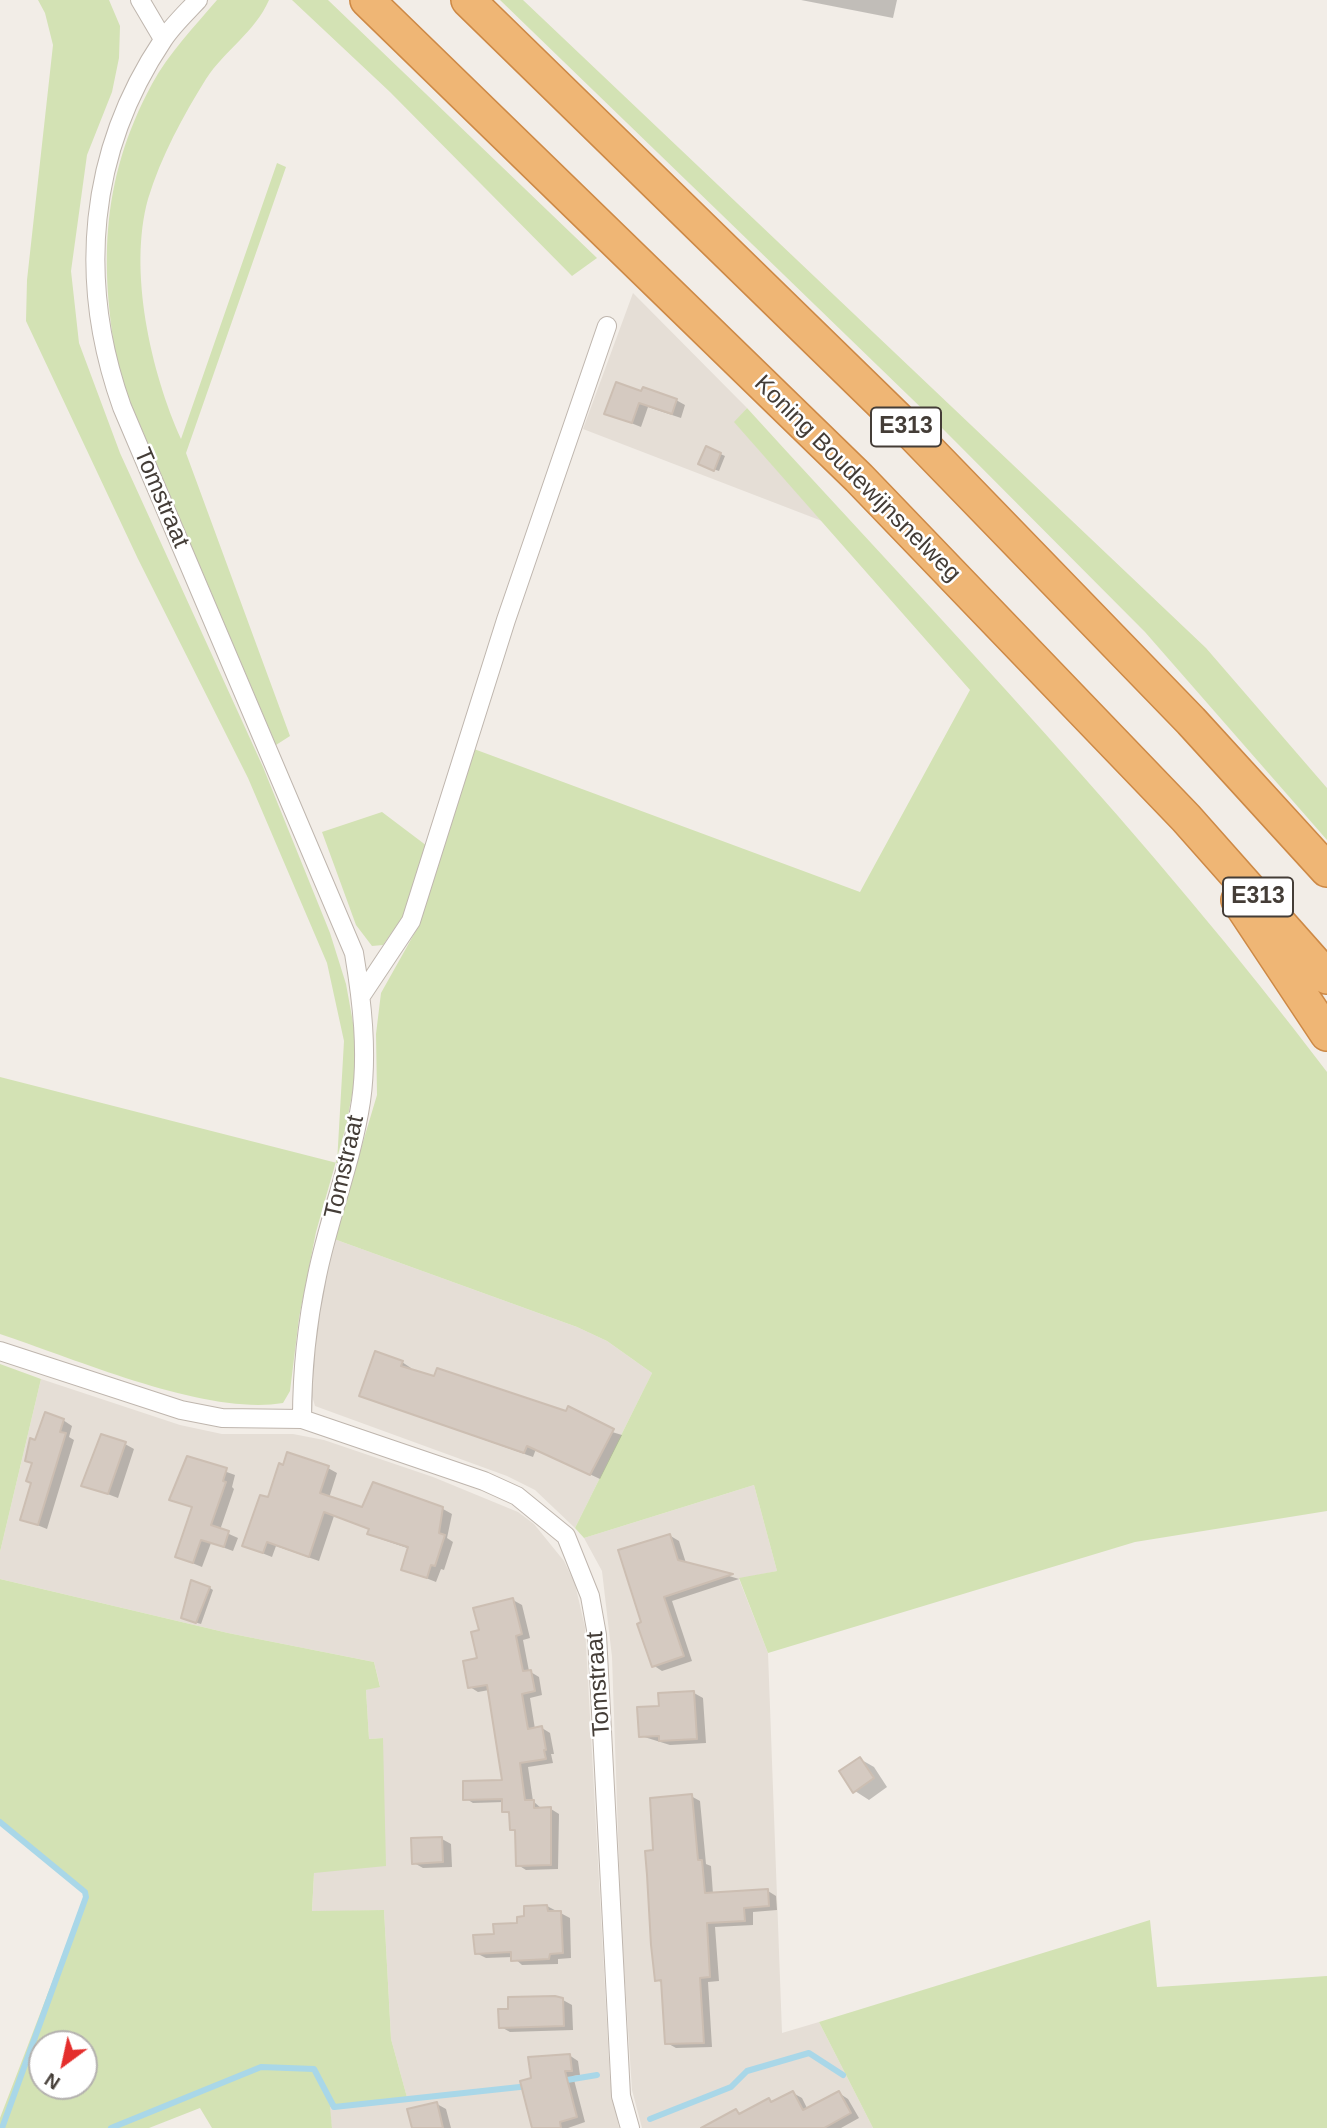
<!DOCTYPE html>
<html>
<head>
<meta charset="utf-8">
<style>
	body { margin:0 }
	#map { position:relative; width:1327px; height:2128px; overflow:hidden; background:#f2ede7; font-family:Helvetica,sans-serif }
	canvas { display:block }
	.north { position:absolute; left:28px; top:2030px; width:70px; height:70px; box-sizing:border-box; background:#fff; border:2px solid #b4b1af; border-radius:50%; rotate:213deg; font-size:19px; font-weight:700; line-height:28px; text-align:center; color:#443d37 }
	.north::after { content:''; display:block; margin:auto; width:24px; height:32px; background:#e42e2c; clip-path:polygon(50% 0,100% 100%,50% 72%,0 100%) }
</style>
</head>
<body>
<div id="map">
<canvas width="1327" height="2128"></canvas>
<div class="north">N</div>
</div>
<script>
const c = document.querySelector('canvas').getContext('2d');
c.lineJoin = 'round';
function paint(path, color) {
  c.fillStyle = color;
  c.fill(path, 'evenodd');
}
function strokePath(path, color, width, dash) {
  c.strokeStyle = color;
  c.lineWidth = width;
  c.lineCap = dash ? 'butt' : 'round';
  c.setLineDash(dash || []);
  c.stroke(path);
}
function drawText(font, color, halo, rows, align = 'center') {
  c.font = font + ' Helvetica,sans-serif';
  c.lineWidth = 5;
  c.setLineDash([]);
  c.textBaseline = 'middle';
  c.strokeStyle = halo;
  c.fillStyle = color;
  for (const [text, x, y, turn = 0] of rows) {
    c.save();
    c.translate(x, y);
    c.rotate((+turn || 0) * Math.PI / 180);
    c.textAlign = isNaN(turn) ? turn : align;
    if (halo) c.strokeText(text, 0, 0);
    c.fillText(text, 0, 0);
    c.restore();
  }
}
paint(new Path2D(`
	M 633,293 L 747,408 L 735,422 L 822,521 L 583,429 Z
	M 334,1239 L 577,1327 L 607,1341 L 652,1373 L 575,1528 L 535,1490 L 507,1476 L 315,1406 L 310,1389 L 317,1315 Z
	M 41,1379 L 180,1425 L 222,1434 L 293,1434 L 324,1440 L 433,1477 L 518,1512 L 534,1524 L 564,1561 L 575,1584 L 585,1627 L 610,2079 L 619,2128 L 332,2128 L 329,2107 L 408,2101 L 391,2039 L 384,1910 L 312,1912 L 314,1873 L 383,1738 L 369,1739 L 366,1690 L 380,1686 L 374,1662 L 228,1633 L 0,1579 L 0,1552 Z
	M 754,1485 L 777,1571 L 739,1579 L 768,1653 L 782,2033 L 819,2022 L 873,2128 L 642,2128 L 632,2090 L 621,1922 L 612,1657 L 602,1571 L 584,1538 Z`), '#e5ded6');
paint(new Path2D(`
	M 38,0 L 109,0 L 120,26 L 119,58 L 112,92 L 87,155 L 71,271 L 79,343 L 120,453 L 263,767 L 330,933 L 346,984 L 354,1028 L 356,1074 L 346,1126 L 316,1232 L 299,1318 L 290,1391 L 283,1403 C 206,1416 76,1359 0,1334 L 0,1077 L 337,1163 L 344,1041 L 327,963 L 248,778 L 138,559 L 26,321 L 27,280 L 53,45 L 45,13 Z
	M 217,0 L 269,0 C 255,32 225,50 206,79 C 183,116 161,156 148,199 C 128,271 151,372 181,439 L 277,163 L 286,167 L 186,453 L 290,736 L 276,745 L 120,378 C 99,271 99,182 152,84 C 169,53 194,27 217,0 Z
	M 292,0 L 328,0 L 597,258 L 572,276 L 390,92 Z
	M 500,0 L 523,0 L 1206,648 L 1327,788 L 1327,840 L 1145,632 L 941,427 Z
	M 747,408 C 945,625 1150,837 1327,1072 L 1327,1511 L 1135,1542 L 768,1653 L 739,1578 L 777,1571 L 754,1485 L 584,1538 L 575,1528 L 652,1373 L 607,1341 L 577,1327 L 334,1239 L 377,1095 L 376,1034 L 381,993 L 418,927 L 474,749 L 860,892 L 970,690 L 734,422 Z
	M 382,812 L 427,846 L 408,909 L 383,945 L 372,946 L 356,925 L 322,832 Z
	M 0,1364 L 41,1379 L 0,1552 Z
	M 0,1579 L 228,1633 L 374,1662 L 380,1687 L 366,1690 L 369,1739 L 383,1738 L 386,1866 L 314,1873 L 312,1911 L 384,1910 L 391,2039 L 408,2101 L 330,2107 L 332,2128 L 212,2128 L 200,2108 L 149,2128 L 0,2128 L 0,2118 L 86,1894 L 0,1824 ZM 42,2044 L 84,2044 L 84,2086 L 42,2086 Z
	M 1150,1920 L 1157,1987 L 1327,1976 L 1327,2128 L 873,2128 L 819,2022 Z`), '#d3e2b4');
paint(new Path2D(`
	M 801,0 L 897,0 L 893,18 Z
	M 642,394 L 676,400 L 685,405 L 681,418 L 648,407 L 641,427 L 606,413 Z
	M 707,448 L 725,456 L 719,471 L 704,466 Z
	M 402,1362 L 411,1368 L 410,1371 L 622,1435 L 600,1479 L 536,1449 L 533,1457 L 361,1396 Z
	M 63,1420 L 72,1426 L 69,1437 L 74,1440 L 47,1529 L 22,1519 L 33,1484 L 36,1442 Z
	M 125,1444 L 134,1449 L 118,1498 L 84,1485 Z
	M 188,1458 L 235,1475 L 232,1487 L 234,1489 L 220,1530 L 238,1538 L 233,1551 L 211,1543 L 202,1567 L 177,1557 L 193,1508 L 171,1499 Z
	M 328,1468 L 337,1473 L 329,1498 L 363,1509 L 443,1509 L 452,1514 L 447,1538 L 453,1542 L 444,1570 L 441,1569 L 436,1582 L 403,1569 L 410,1549 L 378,1538 L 370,1533 L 371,1530 L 334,1516 L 319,1561 L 276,1546 L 272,1557 L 244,1546 L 269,1499 Z
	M 669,1535 L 679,1541 L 686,1563 L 739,1579 L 672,1601 L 692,1661 L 662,1671 L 653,1665 Z
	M 210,1588 L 213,1590 L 201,1624 L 187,1620 Z
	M 513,1600 L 522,1605 L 530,1638 L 523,1640 L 529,1671 L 539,1677 L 542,1695 L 530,1698 L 535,1729 L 542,1728 L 550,1733 L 554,1754 L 551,1754 L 553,1763 L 528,1767 L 533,1801 L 542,1809 L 551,1809 L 559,1814 L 558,1869 L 526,1870 L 518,1865 L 516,1832 L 511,1829 L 511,1815 L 504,1811 L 504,1802 L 473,1803 L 465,1798 L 504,1782 L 489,1690 L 478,1692 L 470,1687 L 480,1660 L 481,1631 Z
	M 694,1693 L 703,1698 L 706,1743 L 670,1745 L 641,1736 L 661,1707 Z
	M 860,1759 L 874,1767 L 887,1787 L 869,1800 L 855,1791 Z
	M 691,1796 L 700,1801 L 706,1864 L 711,1866 L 713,1894 L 768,1891 L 776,1896 L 777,1910 L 753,1912 L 753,1925 L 715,1927 L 719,1981 L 708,1982 L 712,2047 L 676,2048 L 667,2043 L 663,1983 L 657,1980 L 655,1852 Z
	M 442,1839 L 451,1844 L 452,1867 L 423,1868 L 414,1863 Z
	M 547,1906 L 570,1918 L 571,1958 L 558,1959 L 558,1964 L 522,1965 L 513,1957 L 486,1958 L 476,1953 L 495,1935 Z
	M 563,2000 L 572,2005 L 573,2030 L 510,2032 L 501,2027 Z
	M 569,2055 L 578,2061 L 580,2075 L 573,2076 L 585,2122 L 568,2128 L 531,2128 L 533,2080 Z
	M 793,2093 L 802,2098 L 808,2110 L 839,2093 L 848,2099 L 859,2118 L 841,2128 L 702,2128 L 736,2111 L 742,2114 L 769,2100 L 774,2103 Z
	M 437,2104 L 446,2109 L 451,2128 L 414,2128 Z`), '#0003');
strokePath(new Path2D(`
	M 0,1822 L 85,1892 L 86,1897 L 2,2128
	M 561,2081 L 597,2075
	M 650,2119 L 731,2087 L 747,2071 L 809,2053 L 843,2075
	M 111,2128 L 261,2067 L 314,2069 L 334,2107 L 529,2086`), '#a9d7e8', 6);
const building = new Path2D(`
	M 616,382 L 641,391 L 643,387 L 677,399 L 672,414 L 639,403 L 632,423 L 604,414 Z
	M 706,446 L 721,453 L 714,471 L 698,464 Z
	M 375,1351 L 403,1361 L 401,1366 L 434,1376 L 437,1368 L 566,1411 L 568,1406 L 614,1429 L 590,1475 L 527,1446 L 524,1453 L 359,1396 Z
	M 45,1412 L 64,1419 L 60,1432 L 66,1433 L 38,1525 L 20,1520 L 31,1483 L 26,1481 L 32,1463 L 25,1461 L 30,1438 L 35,1440 Z
	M 101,1434 L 126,1442 L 108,1494 L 81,1486 Z
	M 287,1452 L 329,1466 L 320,1493 L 362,1507 L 373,1482 L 443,1507 L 439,1533 L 445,1535 L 435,1566 L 431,1565 L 427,1578 L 401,1570 L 408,1547 L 367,1534 L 369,1529 L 324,1512 L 309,1557 L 267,1542 L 263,1553 L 242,1546 L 260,1495 L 268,1497 L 279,1463 L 283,1465 Z
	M 187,1456 L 227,1468 L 223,1481 L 226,1482 L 211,1525 L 229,1531 L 224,1547 L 201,1540 L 193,1563 L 175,1557 L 192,1507 L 169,1500 Z
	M 670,1534 L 678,1560 L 733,1574 L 664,1597 L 684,1656 L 652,1667 L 637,1624 L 641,1622 L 618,1550 Z
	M 191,1580 L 210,1587 L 196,1623 L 181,1618 Z
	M 513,1598 L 522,1634 L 516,1636 L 523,1671 L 531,1670 L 535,1691 L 522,1694 L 528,1729 L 542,1726 L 546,1750 L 544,1750 L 546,1759 L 520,1763 L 525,1800 L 534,1800 L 534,1808 L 551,1807 L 551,1865 L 516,1866 L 515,1830 L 510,1830 L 509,1812 L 502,1812 L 502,1799 L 463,1800 L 463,1781 L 502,1780 L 487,1685 L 468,1688 L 463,1661 L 477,1658 L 471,1632 L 479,1630 L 473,1608 Z
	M 694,1691 L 697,1739 L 659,1741 L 659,1736 L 639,1737 L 637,1707 L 659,1706 L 658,1693 Z
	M 860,1757 L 874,1778 L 853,1793 L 839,1771 Z
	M 692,1794 L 698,1860 L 702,1860 L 705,1893 L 768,1889 L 769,1906 L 744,1908 L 745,1921 L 707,1923 L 710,1977 L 700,1978 L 704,2043 L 665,2044 L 661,1980 L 655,1981 L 651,1945 L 647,1875 L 645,1851 L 653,1850 L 650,1798 Z
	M 442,1837 L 443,1862 L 412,1864 L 411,1838 Z
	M 547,1905 L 548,1911 L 561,1911 L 563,1953 L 550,1954 L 549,1959 L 511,1961 L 511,1952 L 475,1954 L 473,1935 L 494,1934 L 493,1924 L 517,1923 L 517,1917 L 524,1916 L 524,1906 Z
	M 555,1996 L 563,1998 L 564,2026 L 499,2028 L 498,2009 L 508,2009 L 508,1997 Z
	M 570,2054 L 572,2071 L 565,2071 L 577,2117 L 560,2122 L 561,2128 L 532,2128 L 520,2081 L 531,2078 L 528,2057 Z
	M 793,2091 L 803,2110 L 839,2091 L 851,2113 L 824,2128 L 701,2128 L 736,2109 L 739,2114 L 769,2098 L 771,2102 Z
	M 437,2102 L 443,2128 L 412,2128 L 407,2109 Z`);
paint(building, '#d5cac1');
strokePath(building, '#ccbeb2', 2);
const minor = new Path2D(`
	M 140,0 L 163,39
	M 198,0 C 186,13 172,26 163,40 C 88,152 77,281 122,407 L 354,953 C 362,1001 368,1052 361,1101 C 352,1161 329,1217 317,1276 C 307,1323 302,1372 302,1419
	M 361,996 L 411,921 L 506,620 L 607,326
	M 0,1351 L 181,1410 L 222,1418 L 302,1419 L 484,1481 L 517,1496 L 566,1536 L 590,1596 L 597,1635 L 621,2096 L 630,2128`);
const motorway = new Path2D(`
	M 367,0 L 859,478 L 1186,818 L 1327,977
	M 468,0 L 905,426 L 1191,721 L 1327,870
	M 1238,900 L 1327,1034`);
strokePath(minor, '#bfb6ae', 20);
strokePath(motorway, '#cd8946', 36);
strokePath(minor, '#fff', 18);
strokePath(motorway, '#efb675', 33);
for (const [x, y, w] of [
	[906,427,70],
	[1258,897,70]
]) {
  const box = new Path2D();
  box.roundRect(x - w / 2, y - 19.5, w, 39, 5);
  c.fillStyle = '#fff';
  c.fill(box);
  strokePath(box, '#443d37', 2);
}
drawText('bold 23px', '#443d37', null, [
	["E313",906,427],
	["E313",1258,897]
]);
drawText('24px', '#443d37', '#fff', [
	["Koning Boudewijnsnelweg",857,479,45],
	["Tomstraat",161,498,67],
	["Tomstraat",345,1167,-77],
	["Tomstraat",599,1684,-94]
]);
</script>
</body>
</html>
